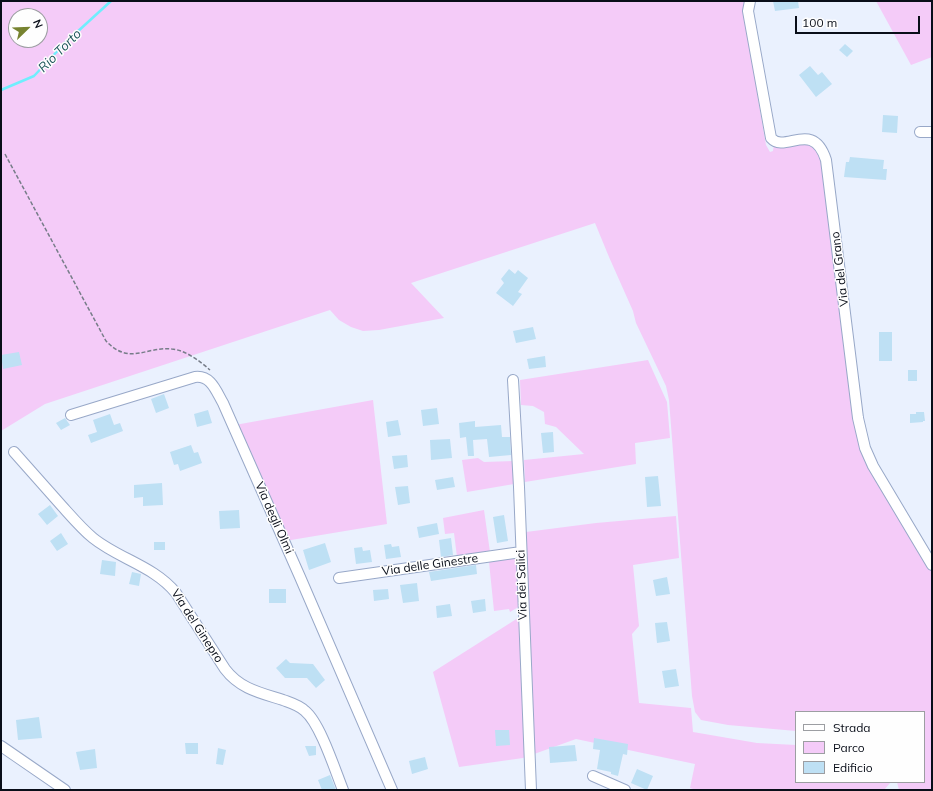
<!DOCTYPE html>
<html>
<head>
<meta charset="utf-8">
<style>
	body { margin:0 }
	#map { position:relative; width:933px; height:791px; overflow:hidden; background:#eaf1fe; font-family:Mulish,sans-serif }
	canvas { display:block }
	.frame { position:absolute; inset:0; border:2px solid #090e19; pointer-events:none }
	.legend { position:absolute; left:795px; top:711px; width:130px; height:72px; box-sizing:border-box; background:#fefefe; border:1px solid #9c9ea2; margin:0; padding:5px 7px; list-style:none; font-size:12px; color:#090e19 }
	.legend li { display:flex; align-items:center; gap:8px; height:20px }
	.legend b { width:20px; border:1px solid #9c9ea2 }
	.north { position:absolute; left:8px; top:8px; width:40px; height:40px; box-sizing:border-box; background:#fefefe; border:1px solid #9c9ea2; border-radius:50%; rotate:67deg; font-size:11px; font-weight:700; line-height:16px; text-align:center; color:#090e19 }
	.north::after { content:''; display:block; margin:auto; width:14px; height:18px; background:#778330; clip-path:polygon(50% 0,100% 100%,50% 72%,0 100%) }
	.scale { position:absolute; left:795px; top:16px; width:125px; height:18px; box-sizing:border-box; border:2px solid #090e19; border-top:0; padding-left:5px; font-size:12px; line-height:14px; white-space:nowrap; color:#090e19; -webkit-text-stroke:3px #fefefe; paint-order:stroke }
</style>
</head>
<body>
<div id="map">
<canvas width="933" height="791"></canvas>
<div class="frame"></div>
<ul class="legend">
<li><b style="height:5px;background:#fff"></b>Strada</li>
<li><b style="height:11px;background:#f4cbf8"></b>Parco</li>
<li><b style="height:11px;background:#bee0f4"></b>Edificio</li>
</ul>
<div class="north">N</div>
<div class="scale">100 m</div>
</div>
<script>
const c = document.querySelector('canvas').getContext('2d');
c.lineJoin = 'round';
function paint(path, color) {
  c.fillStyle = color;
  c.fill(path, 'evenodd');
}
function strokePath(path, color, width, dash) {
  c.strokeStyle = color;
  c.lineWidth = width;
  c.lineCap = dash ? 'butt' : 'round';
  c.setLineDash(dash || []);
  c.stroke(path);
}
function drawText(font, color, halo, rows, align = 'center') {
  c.font = font + ' Mulish,sans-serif';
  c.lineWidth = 3;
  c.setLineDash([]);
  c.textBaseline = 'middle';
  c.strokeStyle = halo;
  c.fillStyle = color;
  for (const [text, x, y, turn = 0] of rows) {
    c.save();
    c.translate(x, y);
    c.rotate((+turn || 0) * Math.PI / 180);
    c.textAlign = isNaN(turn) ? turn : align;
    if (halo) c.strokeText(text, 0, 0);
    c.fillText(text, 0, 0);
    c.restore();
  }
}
paint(new Path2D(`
	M 1,1 L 749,1 L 758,99 L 766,145 L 770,152 L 773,151 L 774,144 L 790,138 L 816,146 L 821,157 L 834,268 L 848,365 L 851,407 L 857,431 L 932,570 L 932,790 L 899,790 L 897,782 L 924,782 L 924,712 L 796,712 L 796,731 L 728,725 L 701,720 L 695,712 L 692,696 L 669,400 L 666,386 L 636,323 L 633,311 L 609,257 L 595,223 L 411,283 L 444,318 L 379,330 L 363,331 L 351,327 L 339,320 L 330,310 L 45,404 L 1,431 ZM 16,16 L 40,16 L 40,40 L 16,40 Z
	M 876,1 L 932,1 L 932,57 L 911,65 Z
	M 648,360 L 667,402 L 670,438 L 635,443 L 636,464 L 525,482 L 524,460 L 584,454 L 556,427 L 545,424 L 544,412 L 533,406 L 521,405 L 520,380 Z
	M 373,400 L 387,524 L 285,541 L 235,425 Z
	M 478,458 L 484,462 L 514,461 L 514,484 L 467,492 L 462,460 Z
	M 484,510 L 490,552 L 457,557 L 454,533 L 445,534 L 443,518 Z
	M 676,516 L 679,558 L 633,565 L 639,626 L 632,634 L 639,703 L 691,708 L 693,732 L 757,743 L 796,745 L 796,782 L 891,782 L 884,790 L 696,790 L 690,788 L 695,764 L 576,739 L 523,758 L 459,767 L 433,672 L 529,611 L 526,532 L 596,523 Z
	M 518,557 L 520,606 L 510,612 L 509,609 L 494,611 L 489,562 Z`), '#f4cbf8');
strokePath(new Path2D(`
	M 1,90 L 34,76 L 64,44 L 111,1`), '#6feefd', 2.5);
paint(new Path2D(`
	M 773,1 L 798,1 L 799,8 L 775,11 Z
	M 845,44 L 853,51 L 847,57 L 839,50 Z
	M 810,66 L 818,75 L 822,72 L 832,84 L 816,97 L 799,75 Z
	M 883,115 L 898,116 L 897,133 L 882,132 Z
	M 850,157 L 884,160 L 883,169 L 887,169 L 886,180 L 844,177 L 846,162 L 849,162 Z
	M 509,269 L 515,274 L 518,270 L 528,278 L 518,292 L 522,294 L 513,306 L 496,293 L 504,283 L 501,279 Z
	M 533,327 L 536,339 L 516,343 L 513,331 Z
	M 879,332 L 892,332 L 892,361 L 879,361 Z
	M 19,352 L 22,365 L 3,369 L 1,355 Z
	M 545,356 L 546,367 L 529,369 L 527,359 Z
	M 908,370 L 917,370 L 917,381 L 908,381 Z
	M 164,394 L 169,408 L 156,413 L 151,399 Z
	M 437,408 L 439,424 L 423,426 L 421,410 Z
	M 208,410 L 212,423 L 197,427 L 194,414 Z
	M 916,412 L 924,412 L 925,421 L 923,421 L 923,422 L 910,423 L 910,414 L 916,414 Z
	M 110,414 L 114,425 L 120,423 L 123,431 L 91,443 L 88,435 L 97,432 L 93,420 Z
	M 65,418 L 70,425 L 61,430 L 56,423 Z
	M 398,420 L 401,435 L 388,437 L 386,422 Z
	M 475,421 L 475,427 L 501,425 L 502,437 L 510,437 L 511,455 L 489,457 L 487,439 L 473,440 L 474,456 L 468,456 L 466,437 L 460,438 L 459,423 Z
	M 553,432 L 554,452 L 543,453 L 541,433 Z
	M 450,439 L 452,458 L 431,460 L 430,440 Z
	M 191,445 L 194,453 L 198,452 L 202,463 L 180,471 L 178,464 L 174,465 L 170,452 Z
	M 407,455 L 408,467 L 394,469 L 392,456 Z
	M 658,476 L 661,506 L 647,507 L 645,477 Z
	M 453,477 L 455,487 L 437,490 L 435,480 Z
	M 162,483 L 163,505 L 143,506 L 143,497 L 134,498 L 134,485 Z
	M 408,486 L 410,503 L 398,505 L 395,487 Z
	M 50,505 L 58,516 L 47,525 L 38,514 Z
	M 239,510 L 240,528 L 220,529 L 219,511 Z
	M 504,515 L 508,541 L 497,543 L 493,517 Z
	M 437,523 L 439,534 L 419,538 L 417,527 Z
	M 61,533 L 68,544 L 57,551 L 50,541 Z
	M 451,538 L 453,555 L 441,557 L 439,540 Z
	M 154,542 L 165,542 L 165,550 L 154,550 Z
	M 325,543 L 331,562 L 309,570 L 303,550 Z
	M 391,544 L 392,547 L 399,546 L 401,557 L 386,559 L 384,545 Z
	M 362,547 L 363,551 L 370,550 L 372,562 L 356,564 L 354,548 Z
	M 102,560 L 116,562 L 115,576 L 100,574 Z
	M 476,565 L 477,574 L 431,581 L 429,572 Z
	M 132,572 L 141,574 L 139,586 L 129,584 Z
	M 667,577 L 670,594 L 656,596 L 653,580 Z
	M 417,583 L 419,601 L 403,603 L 400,585 Z
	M 269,589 L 286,589 L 286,603 L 269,603 Z
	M 388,589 L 389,599 L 374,601 L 373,590 Z
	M 485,599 L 486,611 L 473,613 L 471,601 Z
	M 450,604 L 452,616 L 437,618 L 436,606 Z
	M 667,622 L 670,641 L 657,643 L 655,623 Z
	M 286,659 L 290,663 L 313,664 L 325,680 L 316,688 L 307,678 L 285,678 L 276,668 Z
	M 676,669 L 679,686 L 665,688 L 662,671 Z
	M 39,717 L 42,738 L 18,740 L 16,720 Z
	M 495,730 L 509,730 L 510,745 L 496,746 Z
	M 594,738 L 628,744 L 627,755 L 623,754 L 618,776 L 611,774 L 611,772 L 597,769 L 600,750 L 593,749 Z
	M 185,743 L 198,743 L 198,754 L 186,754 Z
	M 575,745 L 577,761 L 550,763 L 549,747 Z
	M 305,746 L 316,746 L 316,755 L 309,756 Z
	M 218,748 L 226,750 L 223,765 L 216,764 Z
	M 95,749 L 97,768 L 80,770 L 76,752 Z
	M 425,757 L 428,769 L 412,774 L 409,761 Z
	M 637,769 L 653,776 L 647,790 L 631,783 Z
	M 330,775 L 336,790 L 322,790 L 318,780 Z`), '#bee0f4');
const minor = new Path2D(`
	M 750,1 L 748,11 L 771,138 C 785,154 813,119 826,160 L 858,418 L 865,448 L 873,466 L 932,565
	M 920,132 L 932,132
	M 513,380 L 519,487 L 531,790
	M 71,415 L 195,377 C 211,375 216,391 223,403 L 300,577 L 392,790
	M 14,452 C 30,470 45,487 61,505 C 71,516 81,528 93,538 C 119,559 154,566 176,593 L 225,669 C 240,689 261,693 283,700 C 291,703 299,705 305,711 C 320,723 335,770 343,790
	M 339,578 L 521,552
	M 1,746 L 65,790
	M 593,776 L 625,790`);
strokePath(minor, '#98a8c8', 12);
strokePath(new Path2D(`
	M 5,154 L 106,341 C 130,366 146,346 172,349 C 185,350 200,361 210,370`), '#777d89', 1.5, [4, 2]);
strokePath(minor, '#fff', 10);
drawText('12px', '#090e19', '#fefefe', [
	["Via del Grano",840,269,-97],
	["Via degli Olmi",274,518,66],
	["Via delle Ginestre",430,565,-8],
	["Via dei Salici",522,585,-92],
	["Via del Ginepro",197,626,57]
]);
drawText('italic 13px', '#1e555b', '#fefefe', [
	["Rio Torto",60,51,-45]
]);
</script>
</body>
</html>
